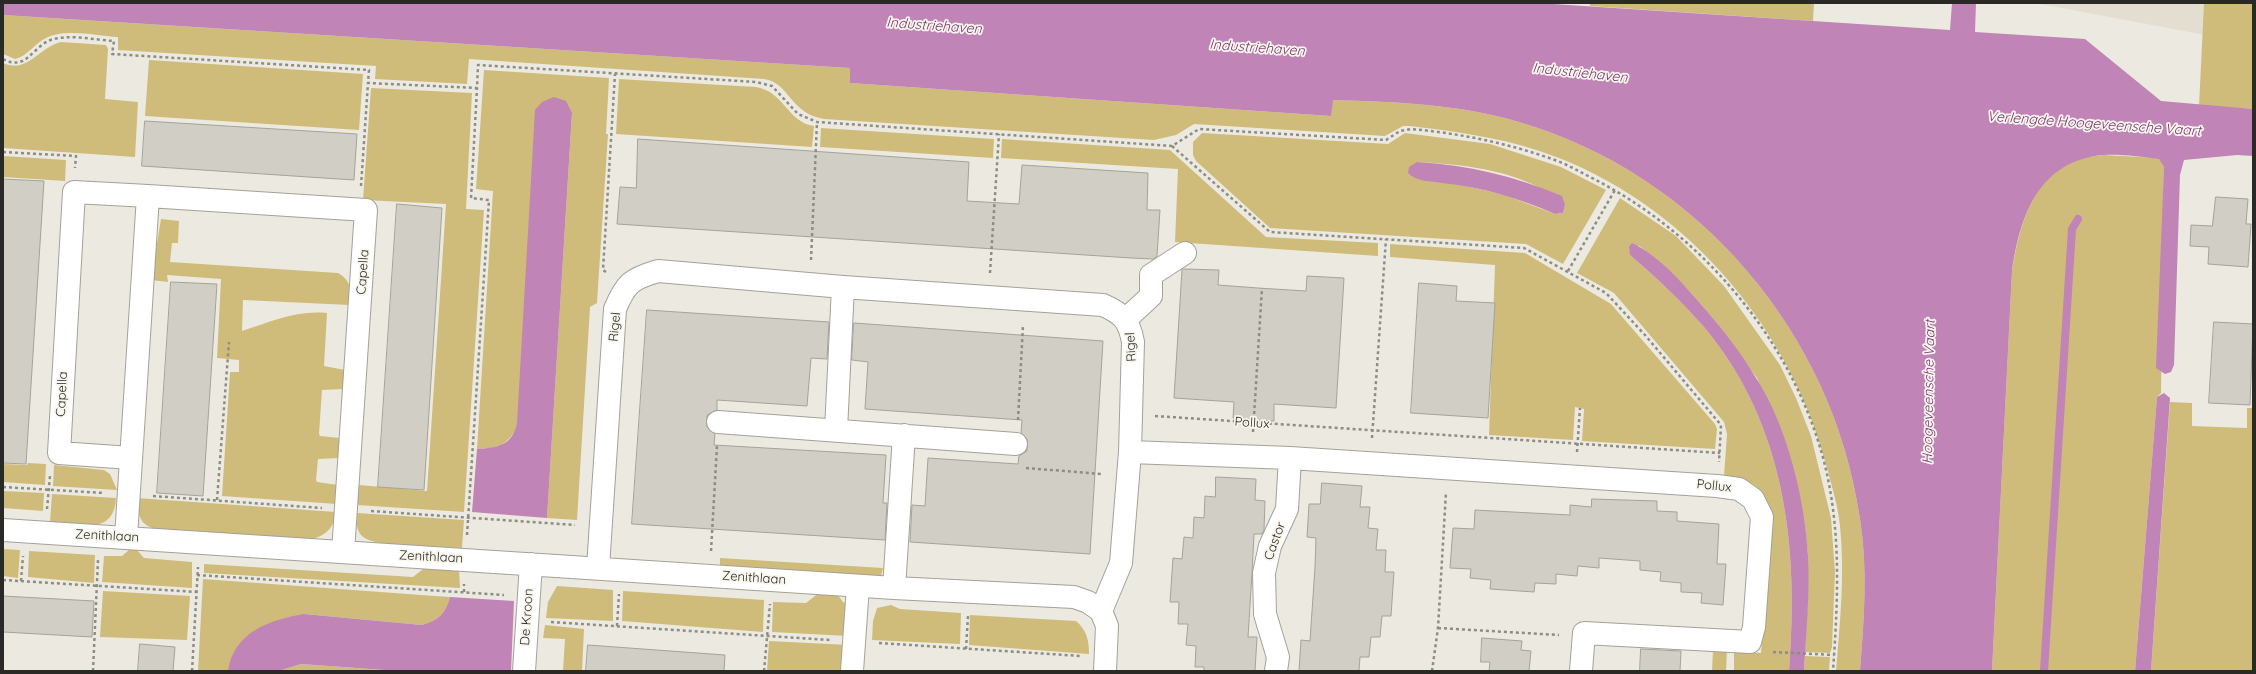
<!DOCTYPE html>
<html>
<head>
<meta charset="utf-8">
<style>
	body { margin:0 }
	#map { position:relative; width:2256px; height:674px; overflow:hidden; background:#eceae0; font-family:Quicksand,sans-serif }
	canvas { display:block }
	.frame { position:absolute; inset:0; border:4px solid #292925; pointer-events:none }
</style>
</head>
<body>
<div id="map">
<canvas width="2256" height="674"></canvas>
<div class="frame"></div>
</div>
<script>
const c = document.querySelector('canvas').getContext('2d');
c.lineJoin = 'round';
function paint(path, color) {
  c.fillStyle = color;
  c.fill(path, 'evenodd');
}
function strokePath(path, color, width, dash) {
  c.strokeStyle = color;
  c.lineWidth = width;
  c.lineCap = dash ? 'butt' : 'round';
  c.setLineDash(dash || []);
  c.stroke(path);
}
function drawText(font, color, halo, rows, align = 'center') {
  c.font = font + ' Quicksand,sans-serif';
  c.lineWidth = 3.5;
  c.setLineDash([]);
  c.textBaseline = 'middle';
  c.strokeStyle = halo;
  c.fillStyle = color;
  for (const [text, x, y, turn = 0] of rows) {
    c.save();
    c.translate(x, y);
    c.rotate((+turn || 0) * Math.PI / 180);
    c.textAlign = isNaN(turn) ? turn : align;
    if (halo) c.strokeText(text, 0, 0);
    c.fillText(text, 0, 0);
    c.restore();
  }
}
paint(new Path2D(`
	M 2035,3 L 2253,3 L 2253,44 Z`), '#e3decf');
paint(new Path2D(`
	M 1590,3 L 1814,3 L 1813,21 L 1590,6 Z
	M 2204,3 L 2253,3 L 2253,109 L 2199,106 Z
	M 3,15 L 851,68 L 850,83 L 1331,116 L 1332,100 C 1395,102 1459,104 1519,122 C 1698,174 1834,334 1860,519 C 1868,569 1864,620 1860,671 L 1836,671 C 1840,623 1845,574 1840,526 C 1838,506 1832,487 1827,468 C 1792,332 1691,210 1559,158 C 1511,139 1461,132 1409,126 L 1403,126 L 1385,136 L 1194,124 L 1176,135 L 1154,140 L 824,119 C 789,113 790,83 764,79 L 469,59 L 467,84 L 375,79 L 376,66 L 118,50 L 118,37 C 96,36 66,28 46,38 C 35,43 28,56 15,59 L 3,54 Z
	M 61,42 L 106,45 L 108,49 L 105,99 L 138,102 L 135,157 L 3,148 L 3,63 C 28,74 39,47 61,42 Z
	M 149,60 L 363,74 L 359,130 L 145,116 Z
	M 484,70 L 609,78 L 606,134 L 608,134 L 597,303 L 590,307 L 577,520 L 547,518 L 572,113 L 516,430 C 504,447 497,448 477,449 L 493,191 L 476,189 Z
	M 619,79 L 756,87 C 785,92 787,122 814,126 L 812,147 L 616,134 Z
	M 371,88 L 472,93 L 466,209 L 484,210 L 464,512 L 357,505 L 359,485 L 427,491 L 446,204 L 363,200 Z
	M 821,128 L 994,139 L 993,158 L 820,147 Z
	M 1202,133 L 1388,144 L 1405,133 L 1490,144 L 1561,167 L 1606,190 L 1563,264 L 1526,244 L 1270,228 L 1196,161 L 1193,155 L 1193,142 ZM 1417,162 C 1454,164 1497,168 1532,184 C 1543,189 1555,198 1565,205 L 1563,213 L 1555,214 L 1505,195 L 1462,185 Z
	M 1002,139 L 1170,150 L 1266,237 L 1378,243 L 1378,256 L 1175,242 L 1178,169 L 1001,158 Z
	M 2104,155 L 2159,158 L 2164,167 L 2161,393 L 2157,397 L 2135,671 L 1992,671 L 2012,271 C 2019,229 2031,177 2077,160 C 2085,157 2096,156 2104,155 Z
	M 3,156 L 66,160 L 65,181 L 3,177 Z
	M 1620,198 L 1676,236 L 1724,286 L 1780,365 L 1796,398 L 1811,436 L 1831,518 L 1835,572 L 1832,647 L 1830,653 L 1805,652 L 1808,593 L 1808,555 L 1804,518 L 1757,378 L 1717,323 L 1692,294 L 1665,267 L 1639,246 L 1630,255 C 1657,278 1681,301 1704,327 C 1786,425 1799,548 1789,671 L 1734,671 L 1734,652 L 1761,653 L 1770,513 C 1766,487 1749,478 1724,476 L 1727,434 L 1724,422 L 1614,293 L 1577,273 Z
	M 161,219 L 179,221 L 178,243 L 172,243 L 170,262 L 338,273 C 352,281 351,291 350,305 L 243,300 L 242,331 C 271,322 295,310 327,313 L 324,366 L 345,370 L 344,389 L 322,390 L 319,434 L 320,436 L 340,438 L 340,458 L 318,459 L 316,480 L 317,482 L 338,485 L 337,504 L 222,496 L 230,372 L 239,372 L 239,360 L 217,358 L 221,279 L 167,275 L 168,282 L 151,280 Z
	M 1390,244 L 1525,253 L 1611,304 L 1715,424 L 1717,429 L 1715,449 L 1582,441 L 1584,409 L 1575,407 L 1573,440 L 1489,435 L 1495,265 L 1390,257 Z
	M 2170,402 L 2192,403 L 2192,426 L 2247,428 L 2247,408 L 2253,408 L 2253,671 L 2151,671 Z
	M 28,463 L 46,464 L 45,485 L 3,482 L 3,464 L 27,465 Z
	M 54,465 L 104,470 L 110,474 L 117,490 L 53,486 Z
	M 3,491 L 44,493 L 43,511 L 3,508 Z
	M 52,494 L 116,498 C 114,537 78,524 50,522 Z
	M 137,498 L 336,512 C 334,527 328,534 313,539 L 156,529 C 139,525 138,514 137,498 Z
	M 357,513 L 464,520 L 462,548 C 443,547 373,548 362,536 C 356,530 356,521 357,513 Z
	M 3,549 L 20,550 L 18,578 L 3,576 Z
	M 130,549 L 137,550 L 144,558 L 192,562 L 192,588 L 102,582 L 104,556 L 122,556 Z
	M 29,551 L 95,555 L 94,583 L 28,577 Z
	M 720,558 L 883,568 L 881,576 L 720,565 Z
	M 204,564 L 413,577 L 423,569 L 459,569 L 460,588 L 204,573 Z
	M 203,579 L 435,596 L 450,597 C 445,614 439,620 422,625 L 304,614 L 228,671 L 198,671 Z
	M 557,586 L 613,590 L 613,621 L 546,618 L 548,602 Z
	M 103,591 L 190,596 L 187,640 L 100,637 Z
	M 623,591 L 764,600 L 763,632 L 622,621 Z
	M 820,592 L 837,594 L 843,602 L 852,606 L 848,636 L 772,632 L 773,602 L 806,603 Z
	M 891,605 L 900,609 L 961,613 L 960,644 L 872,640 L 873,621 L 877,608 Z
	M 970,615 L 1076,621 C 1087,630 1089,641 1089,654 L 969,645 Z
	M 545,625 L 584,629 L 582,671 L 563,671 L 565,639 L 543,638 Z
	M 769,641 L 849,645 L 846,671 L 767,671 Z
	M 1713,650 L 1727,651 L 1726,671 L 1712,671 Z
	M 1805,656 L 1830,657 L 1829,671 L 1804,671 Z
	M 301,664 L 398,671 L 279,671 Z`), '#cfbc7a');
paint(new Path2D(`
	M 3,3 L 1538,3 L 1950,30 L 1952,3 L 1976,3 L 1975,32 L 2085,39 L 2161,101 L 2253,109 L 2253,156 L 2237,155 L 2184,160 L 2180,175 L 2174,365 L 2171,372 L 2165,374 L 2156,368 L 2164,167 L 2159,159 C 2142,157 2121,154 2104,155 C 2039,160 2020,216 2012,271 L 1992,671 L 1860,671 C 1864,620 1868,569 1860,519 C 1834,334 1698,174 1519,122 C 1459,104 1395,102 1333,100 L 1331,116 L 850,83 L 850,68 L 3,15 Z
	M 554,97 L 566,101 L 572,113 L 547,518 L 472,512 L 477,449 C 497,448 513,445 517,423 L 535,110 L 542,102 Z
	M 1417,162 C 1468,165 1515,176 1562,196 L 1565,205 L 1563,213 L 1555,214 C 1519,198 1481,187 1442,183 C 1430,181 1417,182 1408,173 L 1409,167 Z
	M 1632,243 C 1661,257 1685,286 1706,310 C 1724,331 1742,354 1756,378 C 1787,426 1805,499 1808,556 C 1810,595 1806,633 1804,671 L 1789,671 C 1799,548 1786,425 1704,327 C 1681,301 1657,278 1630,255 L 1629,247 Z
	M 2164,393 L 2170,398 L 2151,671 L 2135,671 L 2157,397 Z
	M 450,597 L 514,601 L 511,671 L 398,671 L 301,664 L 279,671 L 228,671 C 234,632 269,620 304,614 L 422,625 C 439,620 445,614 450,597 Z`), '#c084b6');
strokePath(new Path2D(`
	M 2044,671 L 2072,229 L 2078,219`), '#c084b6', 8);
const building = new Path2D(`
	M 145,121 L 357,134 L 354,180 L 142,166 Z
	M 638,139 L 969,162 L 967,201 L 1019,204 L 1022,165 L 1148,173 L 1147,210 L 1160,210 L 1157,256 L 1153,259 L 1131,258 L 617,224 L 620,187 L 636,188 Z
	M 3,179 L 44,181 L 26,464 L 3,463 Z
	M 2216,197 L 2248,199 L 2246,224 L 2251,224 L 2248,267 L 2208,264 L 2209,247 L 2190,246 L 2191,225 L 2212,226 Z
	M 397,204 L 442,208 L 424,490 L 378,487 Z
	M 1184,269 L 1219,270 L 1218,285 L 1258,288 L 1306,291 L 1307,276 L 1344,278 L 1336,408 L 1274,404 L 1274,421 L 1255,420 L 1233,418 L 1234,402 L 1174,398 L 1182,270 Z
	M 171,282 L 217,284 L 203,496 L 157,493 Z
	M 1419,283 L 1457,286 L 1456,301 L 1495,303 L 1488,418 L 1411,413 Z
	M 647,310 L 829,322 L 827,359 L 811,358 L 807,406 L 717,400 L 717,410 L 707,415 L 707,427 L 715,434 L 714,445 L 886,455 L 883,503 L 887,503 L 885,540 L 632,524 Z
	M 2214,322 L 2253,324 L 2250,405 L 2209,403 Z
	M 854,323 L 1103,341 L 1090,554 L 910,542 L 912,505 L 925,506 L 928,458 L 1018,464 L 1019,456 L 1027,451 L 1027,439 L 1021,433 L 1022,420 L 865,409 L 868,362 L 852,360 Z
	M 1216,477 L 1256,479 L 1255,500 L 1265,501 L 1264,530 L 1262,534 L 1254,534 L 1252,573 L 1248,637 L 1257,637 L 1255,671 L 1204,671 L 1204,667 L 1195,667 L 1196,646 L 1186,645 L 1188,624 L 1178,624 L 1179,602 L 1170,602 L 1173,558 L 1182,559 L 1184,537 L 1193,538 L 1194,517 L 1204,518 L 1205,496 L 1215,497 Z
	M 1322,483 L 1362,486 L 1360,507 L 1370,507 L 1368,528 L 1378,529 L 1376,550 L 1386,550 L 1385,572 L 1394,572 L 1391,616 L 1382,616 L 1380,637 L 1371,637 L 1369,657 L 1360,657 L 1359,671 L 1299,671 L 1301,640 L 1310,641 L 1315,567 L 1316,538 L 1307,537 L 1309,504 L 1320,504 Z
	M 1592,499 L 1657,501 L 1657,511 L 1677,512 L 1677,521 L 1719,524 L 1717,564 L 1726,564 L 1723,605 L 1701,603 L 1702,593 L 1681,592 L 1681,583 L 1660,581 L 1661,572 L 1640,570 L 1640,561 L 1599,558 L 1599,568 L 1578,566 L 1577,576 L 1556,574 L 1556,584 L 1535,583 L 1534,592 L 1490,589 L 1491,580 L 1470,578 L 1471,569 L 1450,568 L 1453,528 L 1474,529 L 1475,510 L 1570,515 L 1570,505 L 1591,507 Z
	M 3,596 L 94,601 L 92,637 L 3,632 Z
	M 1482,638 L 1522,641 L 1521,650 L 1531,651 L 1529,671 L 1489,671 L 1490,662 L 1481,662 Z
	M 140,644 L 175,647 L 173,671 L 138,671 Z
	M 588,645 L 725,655 L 724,671 L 586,671 Z
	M 1641,649 L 1681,651 L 1680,671 L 1640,671 Z`);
paint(building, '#d1cfc5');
strokePath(building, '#a4a299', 1);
const minor = new Path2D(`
	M 148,196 L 366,210 L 343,552
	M 1125,320 L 1151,296 L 1151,275 L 1185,253
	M 718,422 L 1016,444
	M 836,430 L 843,287
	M 1130,452 L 1290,458 L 1717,486 L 1739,489 L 1753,499 L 1762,517 L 1754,627 L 1750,642 L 1584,633 L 1581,671
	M 3,530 L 894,588 L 1074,597 L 1088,602 L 1101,611
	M 126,537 L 148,196 L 74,192 L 59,453 L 131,458
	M 598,568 L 615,309 C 626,283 631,279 658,271 L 843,287 L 1103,305 C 1123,314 1129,320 1133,342 L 1130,452 L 1121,563 L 1101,611
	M 894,588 L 904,435
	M 1101,611 L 1107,626 L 1105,671
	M 524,671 L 531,564
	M 852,671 L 858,586
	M 1276,671 L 1278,657 L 1265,614 L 1264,573 L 1270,546 L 1287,509 L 1290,458`);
strokePath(minor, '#a3a198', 24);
strokePath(new Path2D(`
	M 3,59 C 25,71 31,50 48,41 C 66,33 94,40 114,41 L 112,54 L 369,70 L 368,83 L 477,88 L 478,65 L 756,82 L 772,86 L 798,114 L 817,122 L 1172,146 L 1199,129 L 1386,140 L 1400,131 L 1411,129 C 1458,133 1507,143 1552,159 C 1567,164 1580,172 1594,179 C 1701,234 1789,337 1822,454 C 1842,526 1838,598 1833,671
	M 1172,146 L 1270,232 L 1524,248 L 1606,293 L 1645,335 L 1721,425 L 1719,462
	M 3,152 L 76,156 L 75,168
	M 361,186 L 368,83
	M 811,260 L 817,122
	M 1568,271 L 1615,190
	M 606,272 L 603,270 L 615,74
	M 990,273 L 999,134
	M 1155,416 L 1720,453
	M 1018,420 L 1023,325
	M 1253,432 L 1262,288
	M 1372,438 L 1386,239
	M 1577,452 L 1580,408
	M 1026,468 L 1102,474
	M 3,487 L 104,493
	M 153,496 L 322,508
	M 217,500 L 229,342
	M 47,509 L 50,476
	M 371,511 L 575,525
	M 467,535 L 489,200 L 471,198 L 477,88
	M 711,551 L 717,446
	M 197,575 L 504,595
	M 3,580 L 197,592
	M 21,581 L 23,556
	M 464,592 L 464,584
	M 551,622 L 830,640
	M 617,626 L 619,594
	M 1438,628 L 1559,635
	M 879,643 L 1081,656
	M 966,649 L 968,616
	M 1773,652 L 1834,655
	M 93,671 L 98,560
	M 192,671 L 198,567
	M 764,671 L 770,604
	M 1432,671 L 1438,628 L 1446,492`), '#8d8c85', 2.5, [3, 3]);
strokePath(minor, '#fff', 22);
drawText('13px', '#292925', '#f9f7ed', [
	["Capella",363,272,-86],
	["Rigel",615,327,-85],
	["Rigel",1131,347,-93],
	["Capella",62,394,-87],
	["Pollux",1252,423,4],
	["Pollux",1714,486,6],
	["Zenithlaan",107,536,3],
	["Castor",1275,541,-70],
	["Zenithlaan",431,557,3],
	["Zenithlaan",754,578,4],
	["De Kroon",527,617,-86]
]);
drawText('italic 14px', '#7a3272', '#f9f7ed', [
	["Industriehaven",934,26,4],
	["Industriehaven",1257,48,4],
	["Industriehaven",1580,73,6],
	["Verlengde Hoogeveensche Vaart",2094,124,4],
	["Hoogeveensche Vaart",1929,392,-89]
]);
</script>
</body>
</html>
